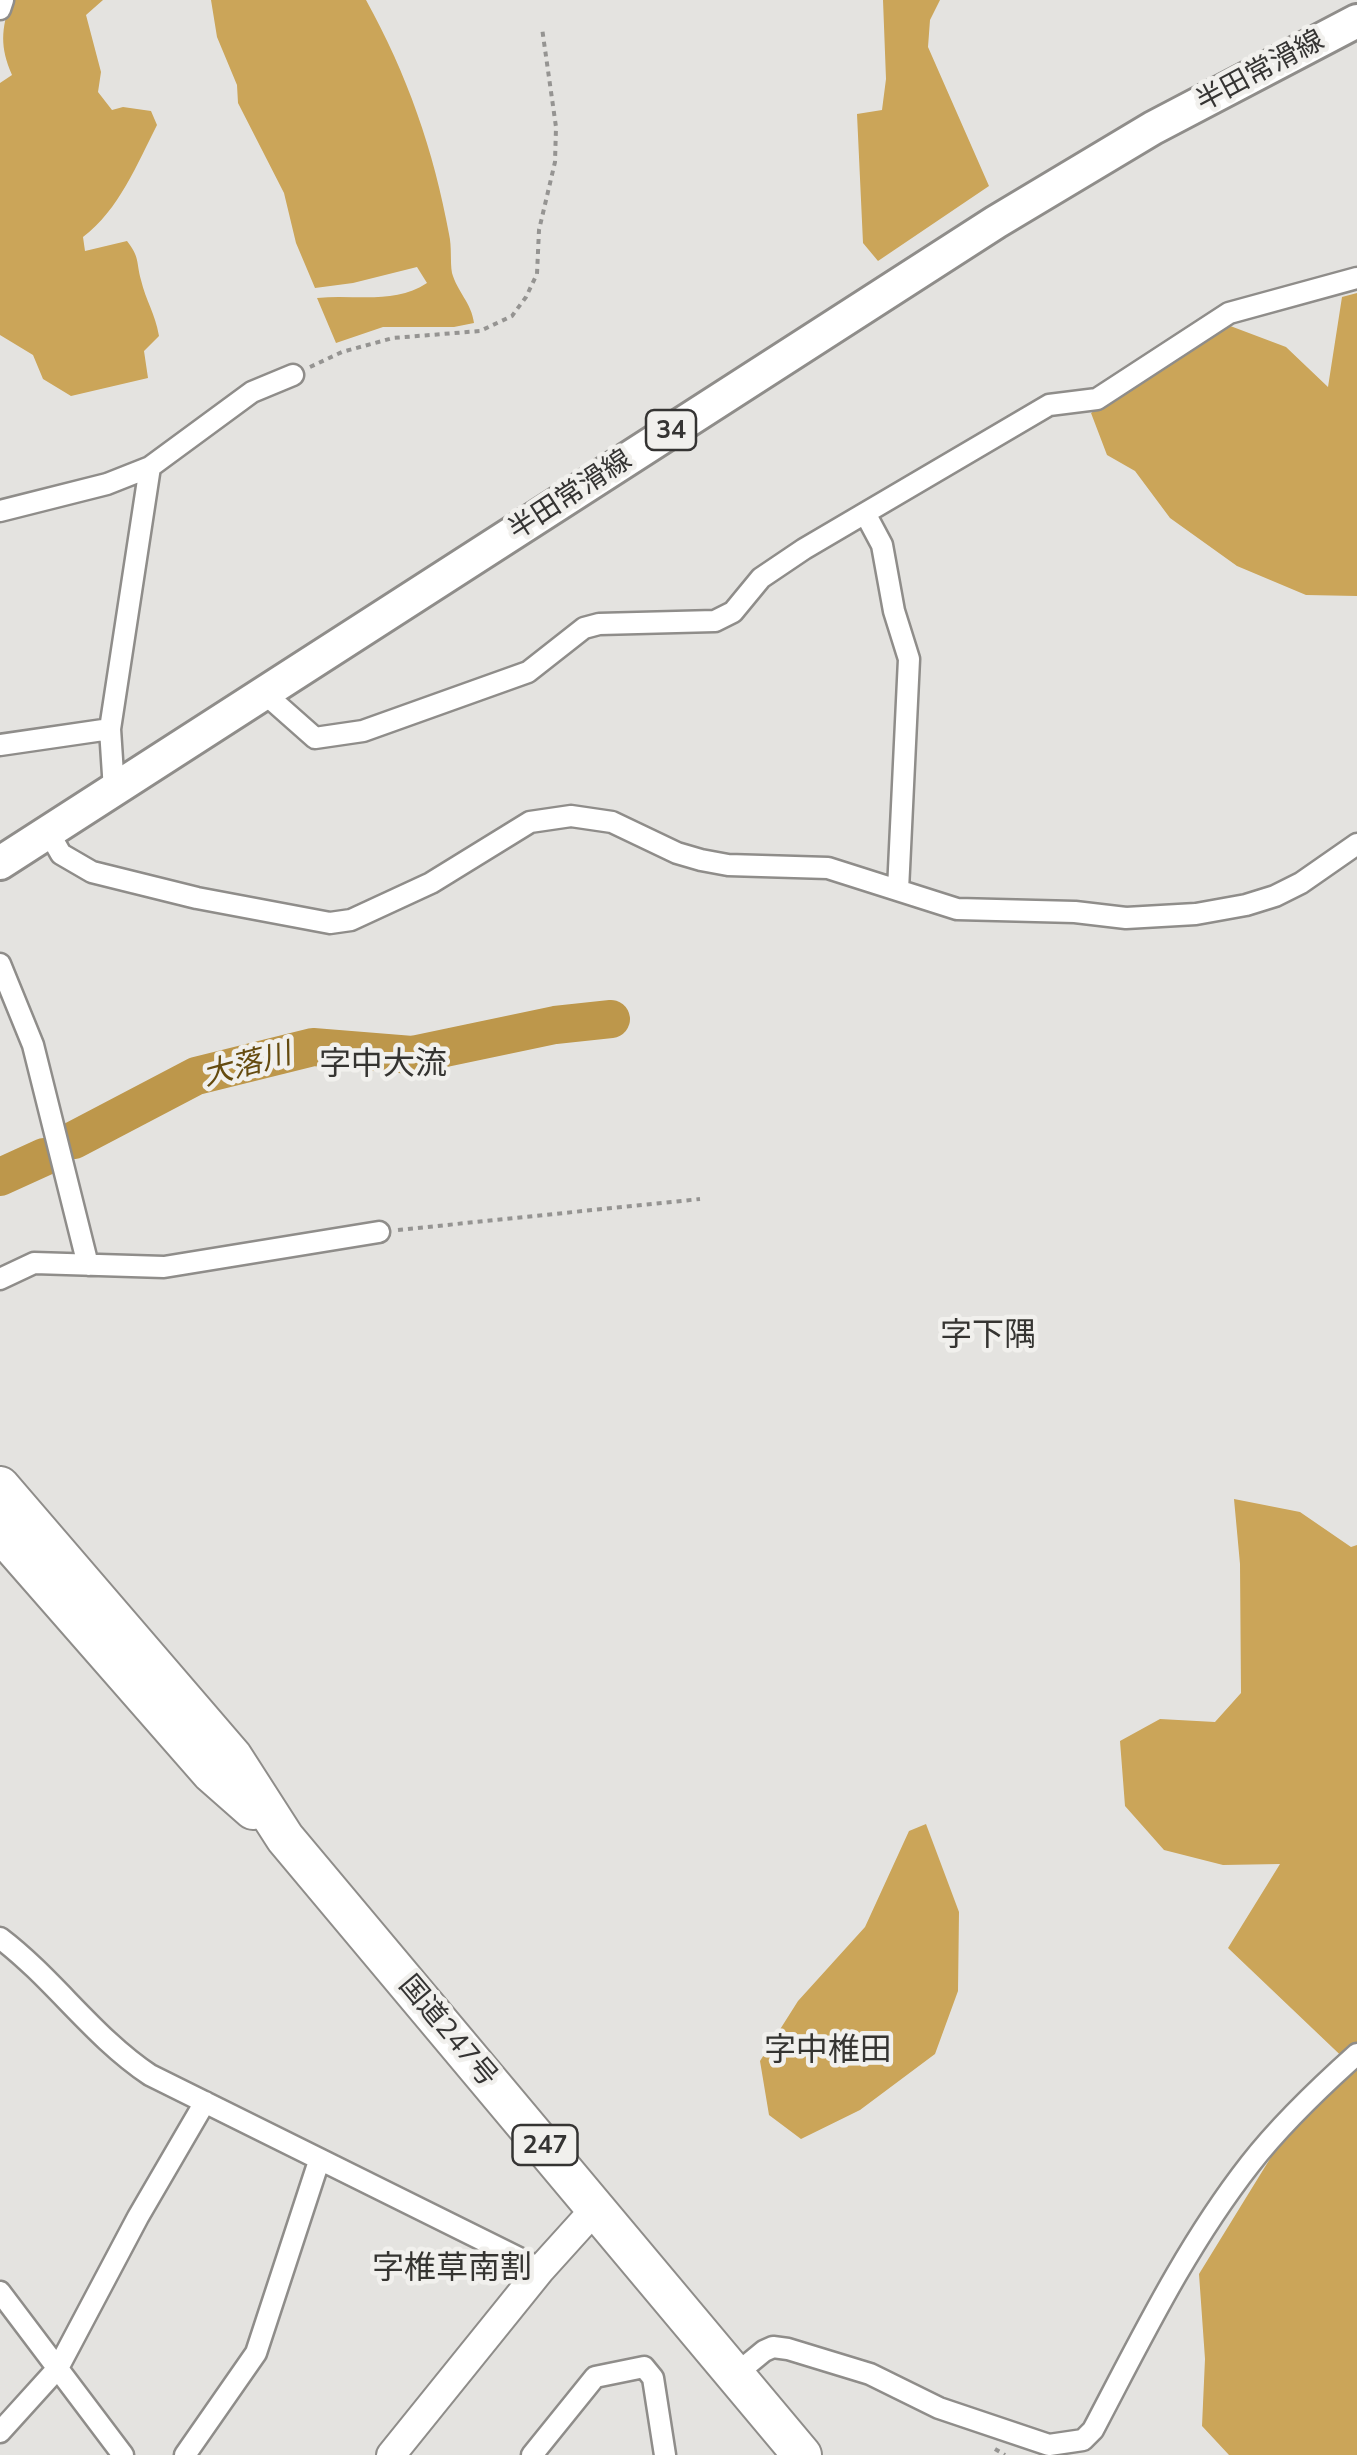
<!DOCTYPE html>
<html>
<head>
<meta charset="utf-8">
<style>
	body { margin:0 }
	canvas { display:block; background:#e4e3e0 }
</style>
</head>
<body>
<canvas width="1357" height="2455"></canvas>
<script>
const c = document.querySelector('canvas').getContext('2d');
c.lineJoin = 'round';
function paint(path, color) {
  c.fillStyle = color;
  c.fill(path, 'evenodd');
}
function strokePath(path, color, width, dash) {
  c.strokeStyle = color;
  c.lineWidth = width;
  c.lineCap = dash ? 'butt' : 'round';
  c.setLineDash(dash || []);
  c.stroke(path);
}
function drawText(font, color, halo, rows, align = 'center') {
  c.font = font + ' Mulish,"Noto Sans JP",sans-serif';
  c.lineWidth = 9;
  c.setLineDash([]);
  c.textBaseline = 'middle';
  c.strokeStyle = halo;
  c.fillStyle = color;
  for (const [text, x, y, turn = 0] of rows) {
    c.save();
    c.translate(x, y);
    c.rotate((+turn || 0) * Math.PI / 180);
    c.textAlign = isNaN(turn) ? turn : align;
    if (halo) c.strokeText(text, 0, 0);
    c.fillText(text, 0, 0);
    c.restore();
  }
}
paint(new Path2D(`
	M 11,0 L 103,0 L 86,15 L 101,72 L 98,92 L 112,110 L 123,107 L 151,111 L 157,125 C 137,164 119,210 83,237 L 85,251 L 127,241 C 140,258 136,261 141,280 C 146,301 155,313 159,336 L 144,351 L 148,378 L 71,396 L 43,379 L 33,355 L 0,335 L 0,83 L 12,75 C 0,47 1,30 11,0 Z
	M 211,0 L 366,0 C 407,74 434,151 449,234 C 452,247 450,261 452,273 C 457,291 472,304 474,323 L 454,327 L 383,327 L 336,343 L 317,298 C 355,294 394,305 427,283 L 417,267 L 353,283 L 315,288 L 296,243 L 284,193 L 238,103 L 237,85 L 217,37 Z
	M 883,0 L 940,0 L 930,20 L 928,47 L 989,186 L 878,261 L 863,243 L 857,114 L 882,110 L 886,79 Z
	M 1357,293 L 1357,596 L 1306,595 L 1237,566 L 1170,518 L 1135,471 L 1107,455 L 1091,413 L 1225,324 L 1286,347 L 1328,387 L 1342,297 Z
	M 1234,1499 L 1300,1512 L 1351,1547 L 1357,1545 L 1357,2455 L 1229,2455 L 1202,2426 L 1205,2359 L 1199,2274 L 1292,2123 L 1354,2068 L 1228,1948 L 1280,1864 L 1223,1865 L 1164,1850 L 1125,1806 L 1120,1741 L 1160,1719 L 1215,1722 L 1241,1693 L 1240,1564 Z
	M 926,1824 L 959,1912 L 958,1991 L 935,2054 L 860,2110 L 801,2139 L 769,2115 L 760,2061 L 798,2001 L 865,1927 L 909,1831 Z`), '#cba559');
strokePath(new Path2D(`
	M 74,1140 L 196,1076 L 313,1047 L 412,1055 L 555,1025 L 611,1019
	M 0,1177 L 44,1157`), '#bd974b', 38);
const street = new Path2D(`
	M 0,9 L 3,0
	M 0,511 L 107,484 L 150,467 L 252,392 L 293,375
	M 866,515 L 882,545 L 894,611 L 909,659 L 898,890
	M 263,692 L 315,738 L 363,731 L 528,672 L 584,628 L 599,624 L 715,621 L 733,612 L 761,578 L 804,549 L 1049,405 L 1097,399 L 1229,313 L 1357,278
	M 0,745 L 110,729
	M 114,790 L 110,729 L 150,467
	M 49,833 L 61,854 L 92,872 L 197,898 L 330,923 L 351,920 L 431,883 L 530,822 L 571,816 L 612,822 L 677,853 L 701,860 L 728,865 L 828,868 L 957,909 L 1075,912 L 1126,918 L 1196,914 L 1246,905 L 1275,896 L 1301,883 L 1357,844
	M 0,964 L 33,1045 L 88,1265
	M 0,1279 L 34,1263 L 164,1267 L 379,1232
	M 0,1938 C 54,1979 93,2037 150,2075 L 541,2269
	M 0,2292 L 123,2455
	M 736,2374 L 764,2351 L 773,2347 L 788,2349 L 870,2374 L 939,2408 L 1049,2445 L 1083,2440 L 1093,2430 C 1141,2339 1186,2246 1250,2164 C 1281,2124 1319,2088 1357,2054
	M 0,2432 L 58,2368 L 138,2217 L 205,2102
	M 185,2455 L 256,2353 L 319,2161
	M 532,2455 L 595,2377 L 644,2367 L 653,2378 L 665,2455`);
const secondary = new Path2D(`
	M 391,2455 L 541,2269 L 597,2207`);
const primary = new Path2D(`
	M 0,863 L 996,222 L 1153,128 L 1357,21`);
const highway = new Path2D(`
	M 0,1486 L 233,1757 L 285,1838 L 802,2455
	M 0,1532 L 211,1773 L 253,1810`);
strokePath(street, '#8f8d8a', 25);
strokePath(secondary, '#8f8d8a', 32);
strokePath(primary, '#8f8d8a', 38);
strokePath(highway, '#8f8d8a', 42);
strokePath(new Path2D(`
	M 310,367 L 342,352 L 393,338 L 480,331 L 512,316 L 526,297 L 537,274 L 539,230 L 555,162 L 556,127 L 542,28
	M 398,1230 L 700,1199
	M 995,2449 L 1005,2455`), '#959492', 4, [5, 5]);
strokePath(street, '#fff', 20);
strokePath(secondary, '#fff', 28);
strokePath(primary, '#fff', 32);
strokePath(highway, '#fff', 38);
for (const [x, y, w] of [
	[671,430,50],
	[545,2145,65]
]) {
  const box = new Path2D();
  box.roundRect(x - w / 2, y - 20, w, 40, 8);
  c.fillStyle = '#f1f0ed';
  c.fill(box);
  strokePath(box, '#353433', 2.5);
}
drawText('bold 25px', '#353433', null, [
	["34",671,430],
	["247",545,2145]
]);
drawText('28px', '#353433', '#f1f0ed', [
	["半田常滑線",1260,71,-28],
	["半田常滑線",570,495,-33],
	["国道247号",448,2031,50]
]);
drawText('italic 30px', '#654b0f', '#f1f0ed', [
	["大落川",247,1065,-15]
]);
drawText('32px', '#353431', '#f1f0ed', [
	["字中大流",383,1064],
	["字下隅",988,1335],
	["字中椎田",828,2050],
	["字椎草南割",452,2268]
]);
</script>
</body>
</html>
